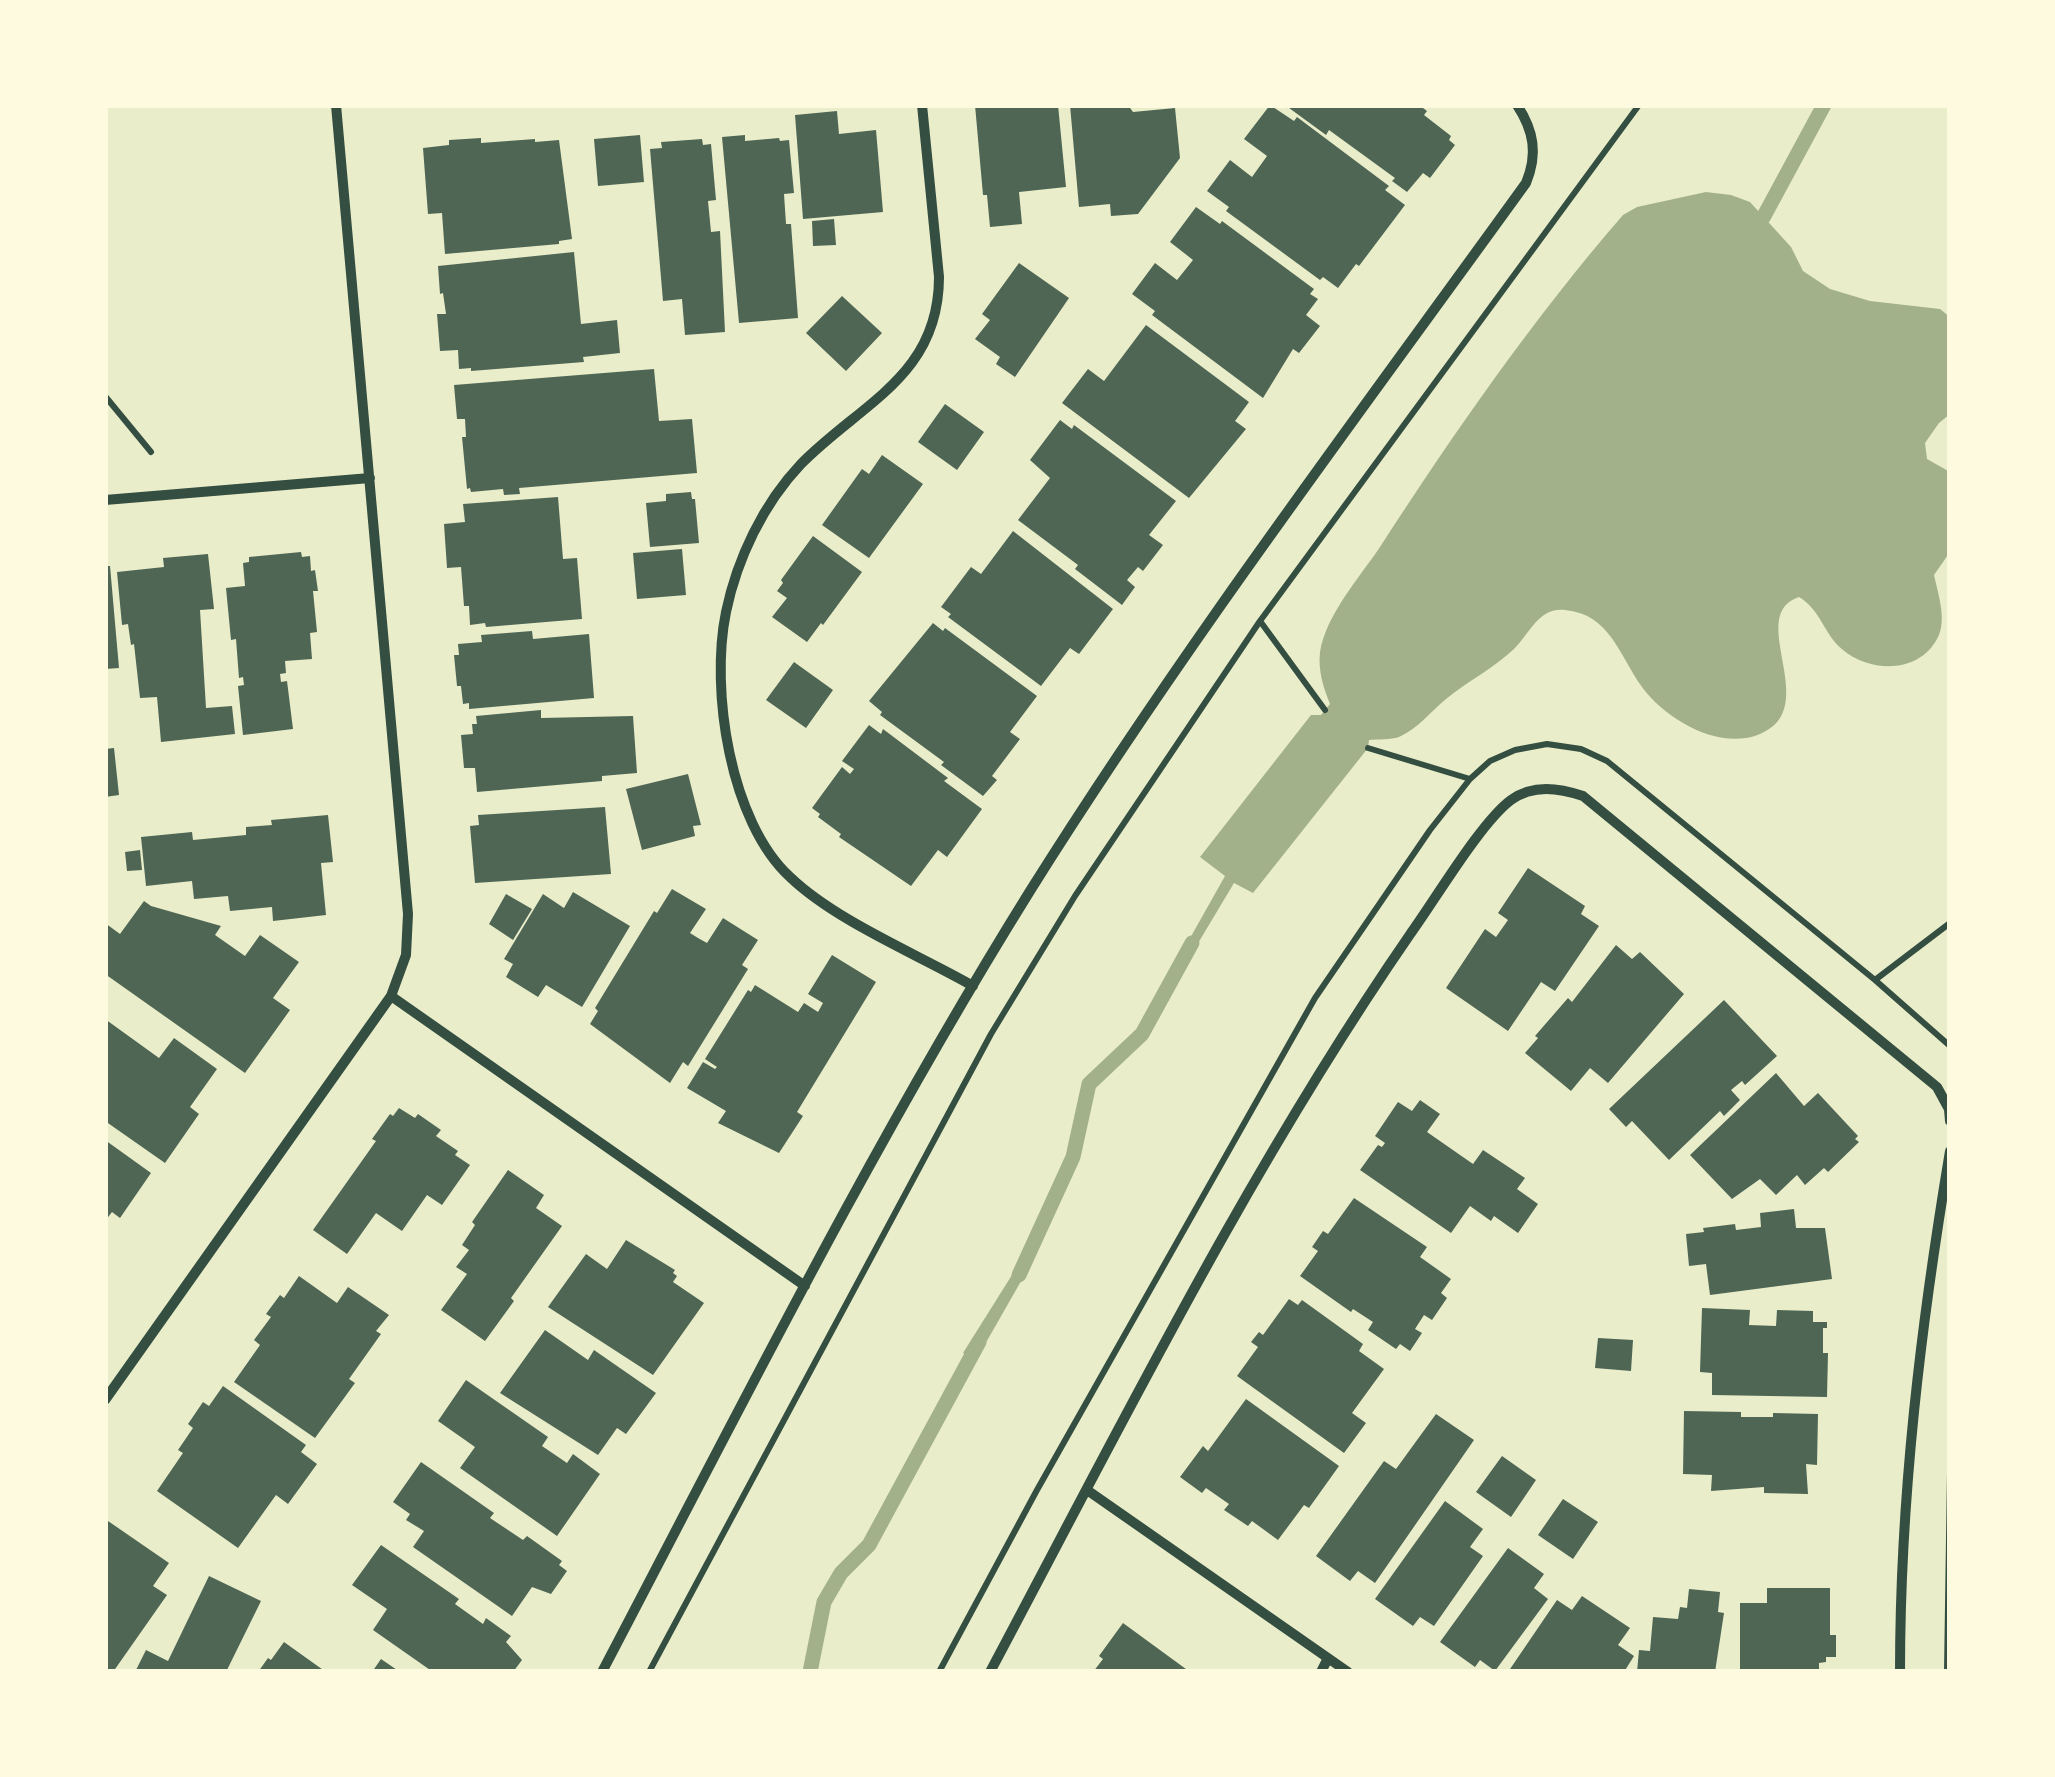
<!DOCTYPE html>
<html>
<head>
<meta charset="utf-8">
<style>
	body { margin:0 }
	#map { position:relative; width:2055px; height:1777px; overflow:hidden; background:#e9edc9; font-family:"Space Grotesk",sans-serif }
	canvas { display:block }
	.frame { position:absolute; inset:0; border:108px solid #fefae0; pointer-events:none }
</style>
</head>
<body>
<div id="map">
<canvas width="2055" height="1777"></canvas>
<div class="frame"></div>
</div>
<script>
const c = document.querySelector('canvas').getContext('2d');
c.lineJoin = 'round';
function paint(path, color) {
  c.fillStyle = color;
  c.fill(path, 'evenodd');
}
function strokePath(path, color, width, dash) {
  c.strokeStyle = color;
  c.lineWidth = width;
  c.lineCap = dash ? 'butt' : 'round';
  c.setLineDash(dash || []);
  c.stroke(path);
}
paint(new Path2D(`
	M 1706,192 L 1731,195 L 1750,202 L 1791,247 L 1803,271 L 1830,289 L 1870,301 L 1940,309 L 1950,317 L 1950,414 L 1939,423 L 1925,443 L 1927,459 L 1950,472 L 1950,552 L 1934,575 C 1938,593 1947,620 1938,637 C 1920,674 1871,673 1843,650 C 1824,635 1821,610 1799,597 C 1744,615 1824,708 1760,734 C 1720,751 1666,720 1642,687 C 1619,655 1610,614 1565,610 C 1539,607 1530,633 1514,649 C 1494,668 1468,681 1446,699 C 1430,712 1419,728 1399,737 C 1390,740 1379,739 1369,740 L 1368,748 L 1253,893 L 1234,883 L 1188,960 L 1180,956 L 1225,876 L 1200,857 L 1311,715 L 1321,715 L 1330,704 C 1323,686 1318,671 1320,652 C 1326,615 1359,578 1380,547 C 1455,431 1533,319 1623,215 L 1637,207 Z
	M 1022,1259 L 1032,1262 L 976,1360 L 963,1353 Z`), '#a3b18a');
strokePath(new Path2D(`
	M 1753,230 L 1764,216 L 1824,105
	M 1019,1275 L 1073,1157 L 1089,1084 L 1142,1034 L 1192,943
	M 810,1672 L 824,1602 L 841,1573 L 869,1545 L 979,1342`), '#a3b18a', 15);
paint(new Path2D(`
	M 975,105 L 1058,105 L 1066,187 L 1019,192 L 1022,224 L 990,227 L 987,195 L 983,195 Z
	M 1070,105 L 1128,105 L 1133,112 L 1175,108 L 1180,158 L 1138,214 L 1111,216 L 1110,204 L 1079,207 Z
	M 1270,105 L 1294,121 L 1297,117 L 1389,186 L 1385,190 L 1405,205 L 1359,266 L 1356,264 L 1338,288 L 1323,277 L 1320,280 L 1226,211 L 1229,207 L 1207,191 L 1230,160 L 1252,177 L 1267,156 L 1244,139 Z
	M 1285,105 L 1419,105 L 1427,111 L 1424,115 L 1451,136 L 1449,140 L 1455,145 L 1430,178 L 1423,173 L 1407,192 L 1392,181 L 1395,178 L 1329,130 L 1326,135 Z
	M 837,111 L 839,134 L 876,130 L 883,212 L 803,219 L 795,115 Z
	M 640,135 L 644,182 L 598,186 L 594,139 Z
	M 745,135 L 745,141 L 779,138 L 780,141 L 789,140 L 794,193 L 784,194 L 786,224 L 791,224 L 798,318 L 739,323 L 722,137 Z
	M 481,138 L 481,143 L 535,139 L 535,142 L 559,140 L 572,239 L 559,241 L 559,244 L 445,254 L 442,213 L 428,214 L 423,148 L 449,145 L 449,140 Z
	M 702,139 L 703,145 L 711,144 L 716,200 L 708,201 L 711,232 L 720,231 L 725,332 L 685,335 L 682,299 L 663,301 L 650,149 L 662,148 L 661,142 Z
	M 1196,207 L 1220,224 L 1222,221 L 1314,289 L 1310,294 L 1318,299 L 1306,315 L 1320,326 L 1299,353 L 1293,349 L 1263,398 L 1152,315 L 1155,311 L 1132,294 L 1155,263 L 1177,280 L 1193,260 L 1170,242 Z
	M 834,219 L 836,245 L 813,246 L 812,221 Z
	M 574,252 L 581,324 L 617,320 L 620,353 L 583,357 L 584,362 L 471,371 L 471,368 L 459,369 L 458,350 L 440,351 L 437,314 L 446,314 L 443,293 L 440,294 L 438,266 Z
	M 1019,263 L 1069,298 L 1015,377 L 996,364 L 1000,357 L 975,339 L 990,320 L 982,314 Z
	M 842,296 L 882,333 L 846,371 L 806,333 Z
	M 1146,325 L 1249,402 L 1235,421 L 1246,429 L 1189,498 L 1062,403 L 1088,369 L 1104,381 Z
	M 654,369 L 659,421 L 692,419 L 697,473 L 519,488 L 520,494 L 504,495 L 503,489 L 471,492 L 470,488 L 467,489 L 462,437 L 466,437 L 465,419 L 457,419 L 454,385 Z
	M 945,404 L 984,432 L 957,470 L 918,442 Z
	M 1060,420 L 1072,429 L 1074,425 L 1176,501 L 1149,535 L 1163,545 L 1143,571 L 1138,567 L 1127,580 L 1135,587 L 1122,605 L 1075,569 L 1078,565 L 1018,520 L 1050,478 L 1030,460 Z
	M 882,455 L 923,484 L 869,558 L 822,525 L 862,469 L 869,474 Z
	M 691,492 L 692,499 L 695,499 L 699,543 L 650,547 L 646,503 L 666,501 L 666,494 Z
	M 558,497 L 563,559 L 577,558 L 582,619 L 486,627 L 485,623 L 470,625 L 469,606 L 464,606 L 461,567 L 447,568 L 444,524 L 465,522 L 463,504 Z
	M 1013,531 L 1113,609 L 1079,654 L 1070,648 L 1041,686 L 948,617 L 951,614 L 941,607 L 971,567 L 981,574 Z
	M 813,536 L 862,572 L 823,625 L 821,623 L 807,642 L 772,617 L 787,598 L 777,591 L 783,583 L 781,580 Z
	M 682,549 L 686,595 L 637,599 L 633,553 Z
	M 301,552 L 302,557 L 310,556 L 311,571 L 315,570 L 318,591 L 313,591 L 317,632 L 310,633 L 312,659 L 285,661 L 286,673 L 280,674 L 281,682 L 287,681 L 293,729 L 243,735 L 238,686 L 244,685 L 243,677 L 239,678 L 236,639 L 231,640 L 226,588 L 245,586 L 243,563 L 249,562 L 249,557 Z
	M 208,554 L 214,609 L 200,610 L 206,708 L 232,706 L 235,734 L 161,742 L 157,697 L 140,698 L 134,644 L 131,645 L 128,624 L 122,625 L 117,572 L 164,567 L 163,558 Z
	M 105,566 L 110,566 L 119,668 L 105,669 Z
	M 933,623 L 943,631 L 945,628 L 1037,696 L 1010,732 L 1020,739 L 992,776 L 997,780 L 983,796 L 941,765 L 944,762 L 880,715 L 882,712 L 869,701 Z
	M 532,631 L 533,639 L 589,634 L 594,698 L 469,709 L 469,703 L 463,704 L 461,686 L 457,686 L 454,655 L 459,655 L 458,644 L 482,642 L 481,635 Z
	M 794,662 L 833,690 L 806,728 L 766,700 Z
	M 541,710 L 541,718 L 633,716 L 637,773 L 602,776 L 602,781 L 477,792 L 475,768 L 464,768 L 461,735 L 473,734 L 472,724 L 477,724 L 476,716 Z
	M 869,725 L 881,734 L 883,729 L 948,778 L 944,781 L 982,809 L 947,857 L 938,850 L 911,886 L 839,837 L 841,834 L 818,817 L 820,814 L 812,808 L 842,767 L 850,774 L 854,769 L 842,761 Z
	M 114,748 L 119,795 L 105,797 L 105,749 Z
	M 688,774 L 701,825 L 693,826 L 695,836 L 642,850 L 626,789 Z
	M 605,807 L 611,874 L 475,883 L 470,826 L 479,825 L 478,815 Z
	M 328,815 L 333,862 L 321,863 L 326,915 L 273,921 L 272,907 L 230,911 L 228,896 L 194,899 L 192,881 L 146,886 L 141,837 L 192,832 L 193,840 L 246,835 L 246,827 L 272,825 L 271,820 Z
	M 140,850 L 142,870 L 127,871 L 125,852 Z
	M 1528,868 L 1585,906 L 1581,914 L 1599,926 L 1555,991 L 1541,982 L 1508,1031 L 1446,988 L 1485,929 L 1496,937 L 1508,920 L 1498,913 Z
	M 672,889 L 706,909 L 690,933 L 698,938 L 707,943 L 723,918 L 758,940 L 742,965 L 748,969 L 688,1066 L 683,1062 L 670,1083 L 590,1024 L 598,1011 L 595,1008 L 654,911 L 657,913 Z
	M 573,892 L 630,926 L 582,1007 L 546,985 L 538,997 L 506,977 L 513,964 L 504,959 L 543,894 L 564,908 Z
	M 506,894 L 532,909 L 513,940 L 489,924 Z
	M 144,901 L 151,906 L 221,926 L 215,935 L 245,956 L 260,935 L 299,962 L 273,998 L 290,1010 L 245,1073 L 105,974 L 105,923 L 120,934 Z
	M 1616,945 L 1632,959 L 1640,952 L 1684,994 L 1608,1083 L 1590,1068 L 1571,1091 L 1525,1053 L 1538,1038 L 1535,1036 L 1568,998 L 1572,1002 Z
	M 832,955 L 876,982 L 797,1112 L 803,1116 L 779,1153 L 718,1123 L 726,1111 L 687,1088 L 703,1062 L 715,1069 L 717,1067 L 705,1059 L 748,990 L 751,992 L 755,985 L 798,1012 L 804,1003 L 818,1012 L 823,1003 L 808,994 Z
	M 1724,1000 L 1777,1056 L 1745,1085 L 1742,1081 L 1731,1090 L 1740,1100 L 1724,1116 L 1720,1111 L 1669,1160 L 1632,1121 L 1626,1127 L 1609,1109 Z
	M 105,1019 L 159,1058 L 174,1038 L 217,1069 L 190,1107 L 199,1114 L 165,1163 L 105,1121 Z
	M 1776,1073 L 1804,1106 L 1818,1093 L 1858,1136 L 1855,1139 L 1859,1142 L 1828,1172 L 1824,1168 L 1805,1185 L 1797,1175 L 1776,1195 L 1760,1179 L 1732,1199 L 1690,1155 Z
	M 1420,1100 L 1440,1114 L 1427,1132 L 1473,1164 L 1483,1150 L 1525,1178 L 1517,1189 L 1538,1204 L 1518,1233 L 1494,1216 L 1491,1221 L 1470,1206 L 1451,1233 L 1360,1170 L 1378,1145 L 1382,1147 L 1385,1143 L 1375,1136 L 1398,1102 L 1412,1111 Z
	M 399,1108 L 415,1118 L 418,1114 L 441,1130 L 436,1136 L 458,1151 L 455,1155 L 470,1165 L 442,1205 L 427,1195 L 402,1231 L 376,1213 L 347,1254 L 313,1230 L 376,1141 L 372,1139 L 390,1114 L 393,1116 Z
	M 105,1140 L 151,1173 L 120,1218 L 112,1212 L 105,1221 Z
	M 508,1170 L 544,1195 L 536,1208 L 562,1226 L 511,1298 L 514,1301 L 485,1341 L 441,1310 L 467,1274 L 456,1267 L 469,1250 L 462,1245 L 475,1225 L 472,1222 Z
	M 1354,1198 L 1427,1247 L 1420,1257 L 1451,1279 L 1441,1293 L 1447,1298 L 1432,1320 L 1424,1315 L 1415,1329 L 1422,1333 L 1410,1351 L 1400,1344 L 1396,1349 L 1368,1330 L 1373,1322 L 1353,1309 L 1351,1312 L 1300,1276 L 1318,1251 L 1312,1247 L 1323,1231 L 1328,1234 Z
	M 1794,1209 L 1796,1228 L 1825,1228 L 1832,1279 L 1710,1295 L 1706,1264 L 1689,1266 L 1686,1234 L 1704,1232 L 1703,1228 L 1735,1224 L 1736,1230 L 1761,1227 L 1760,1213 Z
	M 626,1240 L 675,1270 L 673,1273 L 677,1276 L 673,1282 L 704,1303 L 653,1375 L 548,1307 L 586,1254 L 607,1269 Z
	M 299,1276 L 337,1303 L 348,1287 L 389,1315 L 376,1331 L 381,1334 L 349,1379 L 355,1383 L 315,1438 L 234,1382 L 260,1345 L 254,1340 L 271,1317 L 266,1314 L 280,1295 L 284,1298 Z
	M 1289,1299 L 1298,1305 L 1302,1300 L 1363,1344 L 1359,1351 L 1384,1369 L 1352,1413 L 1366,1423 L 1344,1453 L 1237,1376 L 1258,1347 L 1251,1342 L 1259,1332 L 1263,1335 Z
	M 1702,1308 L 1750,1310 L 1749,1325 L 1776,1326 L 1777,1310 L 1813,1311 L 1813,1322 L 1827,1322 L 1827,1328 L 1823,1328 L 1823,1353 L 1828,1353 L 1827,1397 L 1712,1395 L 1712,1373 L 1700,1372 Z
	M 545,1330 L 588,1360 L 594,1350 L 656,1393 L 626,1434 L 617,1428 L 598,1455 L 500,1393 Z
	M 1598,1338 L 1633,1340 L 1631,1371 L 1595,1368 Z
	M 466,1380 L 548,1437 L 542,1446 L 567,1463 L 573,1454 L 600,1474 L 557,1536 L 460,1468 L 475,1447 L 438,1421 Z
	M 223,1386 L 306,1445 L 301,1452 L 317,1464 L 288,1504 L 276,1495 L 238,1548 L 157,1491 L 183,1453 L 178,1450 L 193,1428 L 188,1424 L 203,1402 L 209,1406 Z
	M 1246,1399 L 1339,1466 L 1309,1508 L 1304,1505 L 1278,1540 L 1252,1521 L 1248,1526 L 1224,1510 L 1229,1504 L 1206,1488 L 1202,1493 L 1180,1477 L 1203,1446 L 1208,1451 Z
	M 1684,1411 L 1741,1412 L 1741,1417 L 1773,1417 L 1773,1413 L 1818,1414 L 1817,1465 L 1806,1464 L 1808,1494 L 1764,1493 L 1764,1487 L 1711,1491 L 1712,1475 L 1683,1474 Z
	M 1436,1414 L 1474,1440 L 1375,1583 L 1358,1571 L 1350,1581 L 1316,1556 L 1384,1461 L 1396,1469 Z
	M 1502,1456 L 1536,1480 L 1511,1517 L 1476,1492 Z
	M 421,1462 L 494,1513 L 490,1518 L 523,1540 L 527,1536 L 562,1561 L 559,1565 L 567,1571 L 551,1594 L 532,1587 L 512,1616 L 413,1547 L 424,1531 L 406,1520 L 410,1514 L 393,1502 Z
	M 1563,1499 L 1598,1522 L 1573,1559 L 1538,1535 Z
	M 1445,1501 L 1483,1529 L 1470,1547 L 1483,1556 L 1434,1626 L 1420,1617 L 1413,1626 L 1375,1599 Z
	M 108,1521 L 169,1563 L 153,1586 L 167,1595 L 113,1672 L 105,1668 L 105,1524 Z
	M 381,1545 L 459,1599 L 455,1604 L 483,1624 L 486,1618 L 511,1636 L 506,1642 L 522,1660 L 513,1672 L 433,1672 L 373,1630 L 387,1609 L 352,1585 Z
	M 1508,1548 L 1544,1574 L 1534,1588 L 1548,1599 L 1495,1671 L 1480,1660 L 1475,1667 L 1440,1642 Z
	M 209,1576 L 261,1601 L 226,1672 L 135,1672 L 146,1650 L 168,1661 Z
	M 1767,1588 L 1830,1588 L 1830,1635 L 1836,1635 L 1836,1657 L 1826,1657 L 1826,1662 L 1819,1663 L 1819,1672 L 1740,1672 L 1740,1603 L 1767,1603 Z
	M 1689,1589 L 1720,1592 L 1718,1612 L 1724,1613 L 1715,1672 L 1637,1672 L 1639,1650 L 1650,1651 L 1653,1617 L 1678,1619 L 1680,1607 L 1687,1608 Z
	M 1582,1596 L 1630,1628 L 1618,1645 L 1634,1656 L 1624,1672 L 1508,1672 L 1557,1600 L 1572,1610 Z
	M 1123,1623 L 1190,1672 L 1093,1672 L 1103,1659 L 1099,1656 Z
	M 284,1642 L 326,1672 L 258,1672 L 268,1658 L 271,1660 Z
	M 381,1659 L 400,1672 L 372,1672 Z`), '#4f6655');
strokePath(new Path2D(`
	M 105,396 L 151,452
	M 1260,621 L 1325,710
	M 1368,748 L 1470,779
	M 1875,980 L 1950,923
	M 649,1672 L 991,1034 L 1075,896 L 1260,621 L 1639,105
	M 939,1672 L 1037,1490 L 1315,998 L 1430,830 L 1470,779 L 1490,761 L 1515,750 L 1547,744 L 1581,749 L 1607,761 L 1875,980 L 1950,1046
	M 1947,1672 L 1950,1472`), '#344e41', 6);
strokePath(new Path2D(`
	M 922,105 L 939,277 C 939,376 861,403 801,464 C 763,504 737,559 726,612 C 710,690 730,822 790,877 C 836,921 917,954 973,986
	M 105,500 L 370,478
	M 391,996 L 805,1286
	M 105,1400 L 391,996 L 406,955 L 408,914 L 336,105
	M 1087,1490 L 1348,1672
	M 602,1672 C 740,1409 873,1143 1030,891 C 1183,647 1357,417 1526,183 C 1538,154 1534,131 1517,105
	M 990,1672 C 1123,1422 1250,1166 1411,933 C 1435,900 1481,822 1511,800 C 1533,784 1559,788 1583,796 L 1937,1087 L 1949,1109 L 1950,1121
	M 1321,1672 L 1328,1658
	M 1900,1672 C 1900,1496 1921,1324 1950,1151`), '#344e41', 10);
</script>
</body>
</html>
